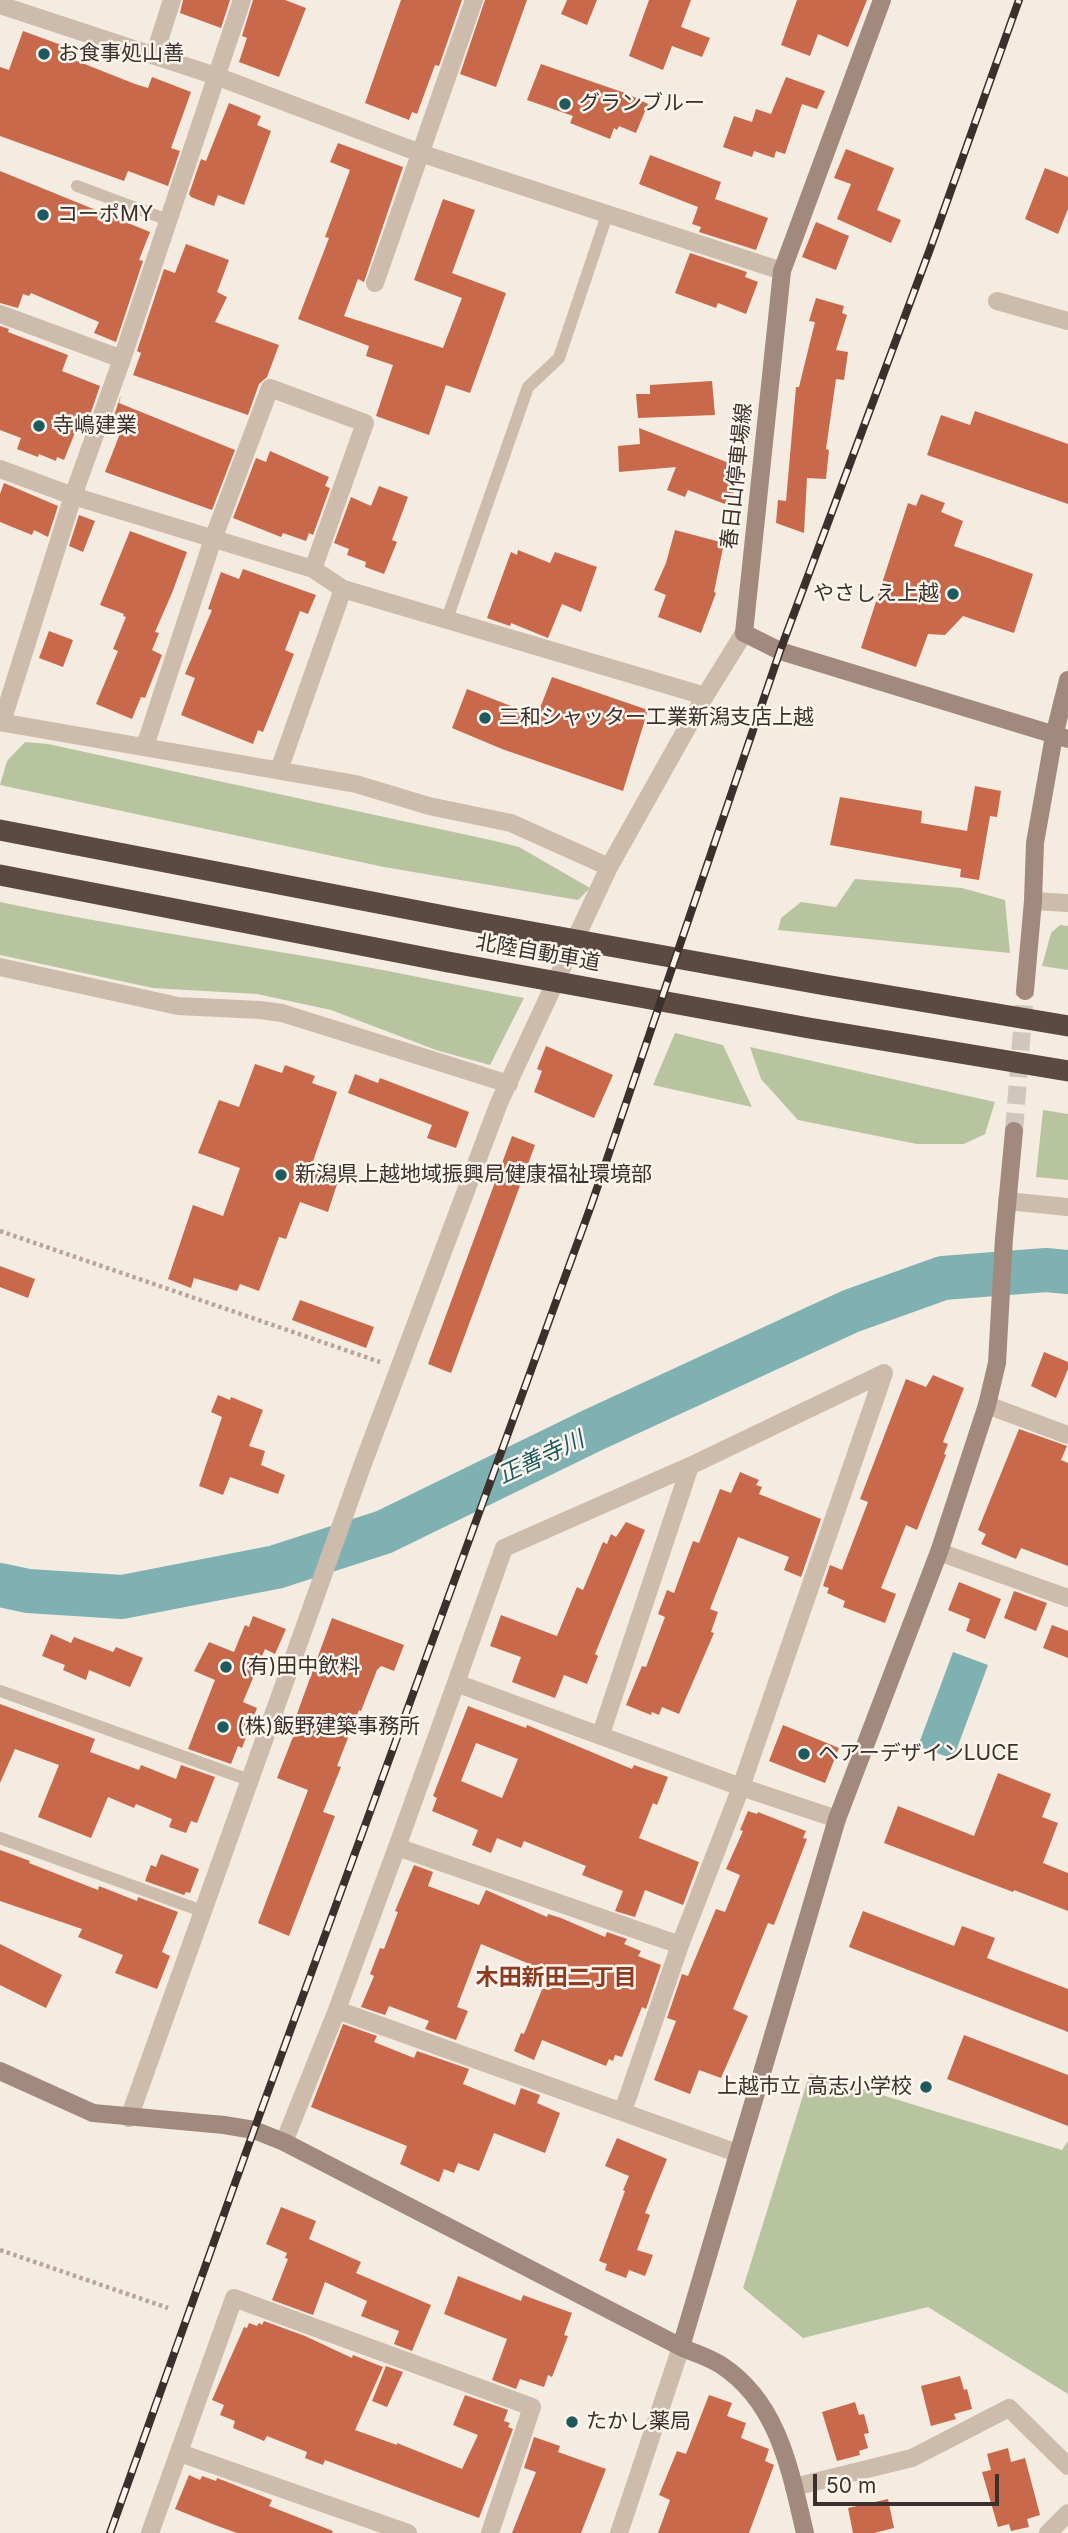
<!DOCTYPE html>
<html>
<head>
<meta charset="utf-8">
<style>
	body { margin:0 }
	#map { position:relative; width:1068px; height:2533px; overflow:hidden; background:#f4ebe1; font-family:Inter,sans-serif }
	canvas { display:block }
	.scale { position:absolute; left:813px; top:2474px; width:186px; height:32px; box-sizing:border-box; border:4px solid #3b302b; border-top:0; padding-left:9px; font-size:21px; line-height:24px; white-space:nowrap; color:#3b302b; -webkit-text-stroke:5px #fbf5ee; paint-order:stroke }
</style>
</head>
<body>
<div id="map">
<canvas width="1068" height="2533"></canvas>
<div class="scale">50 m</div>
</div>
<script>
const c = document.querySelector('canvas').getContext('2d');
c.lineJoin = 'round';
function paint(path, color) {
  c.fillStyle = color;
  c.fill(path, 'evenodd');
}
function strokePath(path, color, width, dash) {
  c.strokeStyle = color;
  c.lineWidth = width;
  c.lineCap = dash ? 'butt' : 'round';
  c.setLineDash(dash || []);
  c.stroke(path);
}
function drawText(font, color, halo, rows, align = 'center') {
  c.font = font + ' Inter,"Noto Sans JP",sans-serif';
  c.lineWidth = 5;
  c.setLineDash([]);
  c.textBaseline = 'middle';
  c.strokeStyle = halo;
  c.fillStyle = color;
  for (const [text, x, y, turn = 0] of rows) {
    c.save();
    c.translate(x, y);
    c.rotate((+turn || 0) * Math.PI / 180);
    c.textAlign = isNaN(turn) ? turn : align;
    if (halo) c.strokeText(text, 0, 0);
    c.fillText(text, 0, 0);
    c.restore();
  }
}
paint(new Path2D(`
	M 25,742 L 48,744 L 495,841 L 519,847 L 590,888 L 578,900 L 384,867 L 0,785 L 7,761 Z
	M 855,879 L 962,888 L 1005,900 L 1010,953 L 778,930 L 781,918 L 801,902 L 836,907 Z
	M 0,902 C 101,923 203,939 304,956 C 378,968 451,984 524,998 L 490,1065 L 436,1050 L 331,1010 L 257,994 L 153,988 L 0,955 Z
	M 1060,925 L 1068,926 L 1068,970 L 1042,966 L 1051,933 Z
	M 675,1033 L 723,1045 L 752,1107 L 653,1085 Z
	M 750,1047 L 995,1102 L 985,1134 L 964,1144 L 917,1144 L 798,1120 L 761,1079 Z
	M 1043,1110 L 1068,1114 L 1068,1180 L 1036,1177 Z
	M 810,2073 L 1062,2150 L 1068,2141 L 1068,2394 L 928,2307 L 803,2338 L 743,2288 Z`), '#b8c4a0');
paint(new Path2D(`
	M 953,1652 L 988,1665 L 953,1759 L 918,1746 Z`), '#7fb0b2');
strokePath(new Path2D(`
	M 0,1585 L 28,1591 L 122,1597 L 276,1567 L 384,1532 L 593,1430 L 851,1311 L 943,1278 L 1046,1270 L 1068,1272`), '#7fb0b2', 44);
paint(new Path2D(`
	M 183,0 L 230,0 L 221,28 L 180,13 Z
	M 253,0 L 285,0 L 306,8 L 279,77 L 239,62 L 247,38 L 242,36 Z
	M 401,0 L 462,0 L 439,66 L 435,65 L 417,114 L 412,112 L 409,120 L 365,103 Z
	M 485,0 L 527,0 L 496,87 L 460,74 Z
	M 567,0 L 597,0 L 587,25 L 561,14 Z
	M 649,0 L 691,0 L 681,27 L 710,38 L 702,57 L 672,46 L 663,70 L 629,56 Z
	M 797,0 L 867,0 L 848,47 L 818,34 L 810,56 L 781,45 Z
	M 23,31 L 75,50 L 72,59 L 135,84 L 148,88 L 152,77 L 191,92 L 171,148 L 180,151 L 168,186 L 128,171 L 124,181 L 0,136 L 0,67 L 9,70 Z
	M 541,64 L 628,94 L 648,104 L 636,133 L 619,126 L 617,130 L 614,128 L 610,139 L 570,123 L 573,116 L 527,100 Z
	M 786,77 L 825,91 L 817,109 L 802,104 L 785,154 L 776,151 L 774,158 L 754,151 L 752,157 L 723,147 L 734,116 L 752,122 L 756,109 L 771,114 Z
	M 229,103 L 261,116 L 257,125 L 271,131 L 244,205 L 218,195 L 214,206 L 191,197 L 189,194 L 201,159 L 206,161 Z
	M 338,143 L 403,167 L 364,282 L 358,279 L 344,316 L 443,348 L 462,298 L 414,280 L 443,199 L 475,210 L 452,273 L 506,293 L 470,393 L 446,385 L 429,435 L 376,416 L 393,365 L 366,356 L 369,346 L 298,319 L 329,238 L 325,237 L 350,170 L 330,162 Z
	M 846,149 L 894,168 L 877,210 L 901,220 L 891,243 L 837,219 L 851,184 L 834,178 Z
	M 650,155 L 721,182 L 715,199 L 768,218 L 756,250 L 699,232 L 701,227 L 692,224 L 698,207 L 639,184 Z
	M 1045,168 L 1068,177 L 1068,209 L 1058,234 L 1025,219 Z
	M 0,171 L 150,232 L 139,260 L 143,261 L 116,342 L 94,333 L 99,322 L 31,293 L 29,296 L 23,294 L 18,308 L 0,303 Z
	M 816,222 L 849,236 L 836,270 L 802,257 Z
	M 186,244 L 229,260 L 217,292 L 227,297 L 215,322 L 279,345 L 267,377 L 259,384 L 248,415 L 133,375 L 141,353 L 137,351 L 164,269 L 175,273 Z
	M 690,253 L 747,272 L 745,277 L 758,282 L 746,314 L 718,303 L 716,308 L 675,293 Z
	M 816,298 L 844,306 L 842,313 L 847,315 L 836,350 L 848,352 L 844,380 L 836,379 L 826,449 L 829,450 L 826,479 L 807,478 L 804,533 L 776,523 L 778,500 L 786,501 L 796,387 L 799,387 L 815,322 L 809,321 Z
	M 0,326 L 9,329 L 8,332 L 68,355 L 62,371 L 100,386 L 89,418 L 82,415 L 64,460 L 57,457 L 56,461 L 39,454 L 38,457 L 17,449 L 21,438 L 0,430 Z
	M 712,381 L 715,415 L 638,418 L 636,394 L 650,394 L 650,385 Z
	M 121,395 L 119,403 L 235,450 L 212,510 L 105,472 L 121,431 L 110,427 Z
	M 975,411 L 1068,444 L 1068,504 L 927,455 L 941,415 L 970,425 Z
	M 639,428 L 742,468 L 733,495 L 729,494 L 725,504 L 688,490 L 685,497 L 667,490 L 676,467 L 619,472 L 618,446 L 640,444 Z
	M 270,451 L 329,477 L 325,486 L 330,488 L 313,535 L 309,533 L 306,541 L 283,533 L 281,537 L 233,518 L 256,458 L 266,462 Z
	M 4,483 L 58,506 L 48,537 L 34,530 L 32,535 L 0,522 L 0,494 Z
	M 379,486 L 408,497 L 392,540 L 397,542 L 384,574 L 365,567 L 366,562 L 347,555 L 349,549 L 334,543 L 351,497 L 371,506 Z
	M 921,494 L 945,503 L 941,512 L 963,521 L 954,546 L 1033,574 L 1014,633 L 963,616 L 945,635 L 928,634 L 916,667 L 861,648 L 908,503 L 916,506 Z
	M 79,515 L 95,521 L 83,552 L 69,546 Z
	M 675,530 L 724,543 L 714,592 L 716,593 L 701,633 L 658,617 L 666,595 L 654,590 L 666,563 Z
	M 130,531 L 187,552 L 172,593 L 155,632 L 159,633 L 152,650 L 162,655 L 145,698 L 141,697 L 132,719 L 96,704 L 118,651 L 113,649 L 126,617 L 123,616 L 124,614 L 100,605 Z
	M 518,550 L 550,563 L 555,552 L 597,567 L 581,612 L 562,604 L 548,638 L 511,623 L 510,626 L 487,618 L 511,552 L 517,555 Z
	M 243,569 L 316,595 L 308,614 L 300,611 L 285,650 L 294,654 L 263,732 L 258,730 L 253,744 L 181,715 L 195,678 L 185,674 L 212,610 L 208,609 L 221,572 L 239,579 Z
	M 49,631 L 73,640 L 63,667 L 39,658 Z
	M 552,677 L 648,710 L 623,791 L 502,749 L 452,728 L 467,689 L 537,716 Z
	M 975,786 L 1001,791 L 997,817 L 990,816 L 979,880 L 960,877 L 961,869 L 830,845 L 840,797 L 922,811 L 921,823 L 967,831 Z
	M 546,1046 L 613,1075 L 594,1118 L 534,1092 L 542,1071 L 537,1069 Z
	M 255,1064 L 282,1073 L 285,1065 L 315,1076 L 312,1083 L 337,1092 L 310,1170 L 338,1181 L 328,1212 L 300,1202 L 286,1239 L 279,1237 L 259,1291 L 240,1284 L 237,1291 L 194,1278 L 191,1288 L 168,1279 L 193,1205 L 223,1216 L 240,1168 L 198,1153 L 219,1100 L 239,1107 Z
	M 355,1074 L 378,1083 L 380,1078 L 469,1112 L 456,1148 L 427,1138 L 432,1125 L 348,1093 Z
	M 512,1136 L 535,1145 L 451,1373 L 428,1364 Z
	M 0,1266 L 35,1279 L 28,1298 L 0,1287 Z
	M 300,1300 L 374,1327 L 366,1348 L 292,1320 Z
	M 1044,1352 L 1068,1362 L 1068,1369 L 1056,1398 L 1031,1386 Z
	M 933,1375 L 964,1388 L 943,1442 L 948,1444 L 944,1454 L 946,1455 L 917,1530 L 906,1525 L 881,1588 L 896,1594 L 885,1623 L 843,1607 L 845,1601 L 827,1593 L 829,1588 L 823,1586 L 830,1565 L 842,1570 L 868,1502 L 860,1499 L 906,1379 L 926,1387 Z
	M 218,1395 L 230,1400 L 231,1397 L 263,1410 L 249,1446 L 265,1451 L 261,1465 L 285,1475 L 278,1494 L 230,1477 L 223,1495 L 199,1486 L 222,1417 L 211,1412 Z
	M 1019,1429 L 1067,1446 L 1061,1460 L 1068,1463 L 1068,1566 L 1021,1548 L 1016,1559 L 981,1544 L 986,1534 L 978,1530 Z
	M 740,1472 L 759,1480 L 756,1485 L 762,1487 L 759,1494 L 821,1519 L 801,1577 L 784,1570 L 789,1557 L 738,1537 L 710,1609 L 718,1612 L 711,1632 L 714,1633 L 679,1714 L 662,1707 L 659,1715 L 652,1712 L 651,1715 L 626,1705 L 642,1666 L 646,1667 L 665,1617 L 658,1614 L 667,1590 L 674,1593 L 693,1541 L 699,1543 L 720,1489 L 731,1493 Z
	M 626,1522 L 645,1530 L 595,1654 L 598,1656 L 587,1684 L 564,1675 L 555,1698 L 512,1682 L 521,1657 L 490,1646 L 501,1615 L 557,1636 L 577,1587 L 583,1590 L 603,1542 L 607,1544 L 611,1534 L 616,1537 Z
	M 959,1582 L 1001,1599 L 985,1639 L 966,1631 L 970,1619 L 948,1610 Z
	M 1014,1591 L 1047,1603 L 1036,1631 L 1004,1618 Z
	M 253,1616 L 286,1629 L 275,1654 L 265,1649 L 243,1702 L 257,1708 L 242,1748 L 238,1746 L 231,1764 L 188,1749 L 215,1680 L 194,1671 L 209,1642 L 234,1652 L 245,1625 L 249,1627 Z
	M 332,1618 L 404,1645 L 394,1671 L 381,1666 L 377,1670 L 361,1711 L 359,1710 L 337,1766 L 341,1767 L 323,1812 L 335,1816 L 289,1936 L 258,1923 L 308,1790 L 277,1778 L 298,1724 L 294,1722 Z
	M 1052,1625 L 1068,1631 L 1068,1658 L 1043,1648 Z
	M 51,1634 L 71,1643 L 74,1637 L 113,1652 L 116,1647 L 143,1658 L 130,1687 L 89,1670 L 86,1680 L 63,1670 L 65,1665 L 42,1656 Z
	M 0,1704 L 95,1739 L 90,1752 L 139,1770 L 141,1765 L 176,1779 L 181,1765 L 215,1777 L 197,1823 L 191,1821 L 186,1833 L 169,1827 L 172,1819 L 136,1804 L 134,1808 L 108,1797 L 91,1838 L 38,1817 L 59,1765 L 15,1749 L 0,1783 Z
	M 468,1706 L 526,1728 L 527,1725 L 632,1769 L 634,1765 L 668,1777 L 657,1805 L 653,1803 L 639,1838 L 699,1862 L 683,1905 L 645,1890 L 635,1917 L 615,1911 L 623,1891 L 582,1875 L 586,1866 L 524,1841 L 521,1848 L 497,1838 L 491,1853 L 472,1845 L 478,1830 L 432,1811 L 437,1798 L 433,1796 ZM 476,1743 L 518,1759 L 502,1798 L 461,1781 Z
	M 783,1725 L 839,1748 L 825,1783 L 769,1761 Z
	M 998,1773 L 1051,1794 L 1042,1817 L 1058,1823 L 1043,1863 L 1068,1873 L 1068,1911 L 1014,1890 L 1013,1892 L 884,1843 L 898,1806 L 974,1836 Z
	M 748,1811 L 757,1814 L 758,1812 L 806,1831 L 803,1838 L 807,1839 L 774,1925 L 768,1923 L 733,2009 L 748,2016 L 721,2078 L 699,2070 L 690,2094 L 654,2080 L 676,2021 L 667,2018 L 682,1974 L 688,1976 L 716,1909 L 725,1912 L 740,1875 L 726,1869 L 743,1831 L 740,1830 Z
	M 0,1850 L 30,1861 L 29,1863 L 98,1890 L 99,1886 L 137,1901 L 138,1897 L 178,1912 L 162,1952 L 170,1956 L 157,1989 L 115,1973 L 123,1955 L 78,1937 L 82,1929 L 0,1901 Z
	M 161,1854 L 199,1869 L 190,1893 L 186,1892 L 184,1895 L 145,1881 L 151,1865 L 156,1867 Z
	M 414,1865 L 433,1872 L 428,1886 L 479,1905 L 486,1890 L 547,1917 L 548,1914 L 561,1918 L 605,1937 L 607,1932 L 627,1939 L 624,1944 L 641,1951 L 638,1956 L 661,1965 L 646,2009 L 642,2007 L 622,2057 L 615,2055 L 613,2061 L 609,2059 L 606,2066 L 542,2040 L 534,2060 L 514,2051 L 521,2033 L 524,2034 L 549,1972 L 481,1944 L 457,2007 L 468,2011 L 456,2040 L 425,2029 L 429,2021 L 389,2006 L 385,2015 L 361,2007 L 374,1976 L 370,1974 L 380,1948 L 384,1949 L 398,1912 L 395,1911 Z
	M 863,1911 L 954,1946 L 962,1926 L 995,1938 L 987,1958 L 1068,1989 L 1068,2032 L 849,1947 Z
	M 0,1944 L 62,1975 L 46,2008 L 0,1985 Z
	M 343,2024 L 377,2036 L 374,2042 L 414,2058 L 417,2051 L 469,2069 L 463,2084 L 515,2105 L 521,2088 L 540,2095 L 537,2103 L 560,2113 L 545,2153 L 494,2133 L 479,2171 L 458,2163 L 454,2173 L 444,2169 L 439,2182 L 400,2164 L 407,2146 L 311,2107 Z
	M 964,2035 L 1068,2075 L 1068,2126 L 947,2079 Z
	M 617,2138 L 667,2159 L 645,2213 L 650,2215 L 637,2250 L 653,2255 L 645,2276 L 629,2270 L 626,2278 L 605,2270 L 607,2264 L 599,2261 L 625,2191 L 623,2190 L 629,2176 L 605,2166 Z
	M 281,2207 L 316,2221 L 309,2239 L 361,2262 L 356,2273 L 431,2305 L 412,2351 L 394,2344 L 399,2331 L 361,2316 L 367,2301 L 325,2282 L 313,2315 L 272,2300 L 288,2259 L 285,2258 L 287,2253 L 266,2244 Z
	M 458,2276 L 521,2301 L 523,2295 L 572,2313 L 564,2335 L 568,2336 L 552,2377 L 548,2375 L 544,2387 L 520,2379 L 516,2389 L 492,2380 L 507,2339 L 444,2314 Z
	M 264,2321 L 305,2336 L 352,2358 L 353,2355 L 383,2367 L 355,2430 L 397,2445 L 397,2443 L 462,2469 L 478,2435 L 453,2425 L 465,2395 L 508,2410 L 504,2421 L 510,2423 L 508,2427 L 513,2429 L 479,2518 L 325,2460 L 323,2465 L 305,2458 L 307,2452 L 267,2436 L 264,2441 L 233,2428 L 235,2421 L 220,2415 L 224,2405 L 212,2400 L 244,2327 L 247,2328 L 249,2323 L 257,2326 L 259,2323 L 262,2325 Z
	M 386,2366 L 403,2372 L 387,2407 L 372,2401 Z
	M 960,2376 L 964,2390 L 967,2389 L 972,2409 L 954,2414 L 956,2419 L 931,2426 L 921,2386 Z
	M 709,2395 L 732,2403 L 727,2416 L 746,2423 L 741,2438 L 769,2449 L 765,2461 L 774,2465 L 749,2533 L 658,2533 L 670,2500 L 659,2495 L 677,2451 L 686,2454 Z
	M 855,2402 L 859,2415 L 864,2414 L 869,2433 L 864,2434 L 868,2448 L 859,2451 L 860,2455 L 837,2461 L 822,2412 Z
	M 534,2437 L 560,2446 L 558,2452 L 606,2469 L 581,2533 L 512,2533 L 536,2472 L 524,2468 Z
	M 1008,2448 L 1011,2462 L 1025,2458 L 1040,2515 L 1027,2519 L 1029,2527 L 1011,2531 L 1009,2524 L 998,2527 L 982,2472 L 991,2470 L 987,2454 Z
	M 189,2475 L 200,2480 L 202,2476 L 216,2481 L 217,2478 L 230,2483 L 272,2500 L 269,2506 L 333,2531 L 332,2533 L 237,2533 L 215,2525 L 175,2509 Z
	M 888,2499 L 894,2528 L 874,2533 L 853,2533 L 848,2508 Z`), '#c8694b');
strokePath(new Path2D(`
	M 1014,1131 L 1025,991`), '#cfc6bd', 18, [18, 9]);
strokePath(new Path2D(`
	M 0,1231 L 380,1362
	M 0,2250 L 168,2308`), '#b9a596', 4.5, [3.5, 3.5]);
strokePath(new Path2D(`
	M 77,186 L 168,220
	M 447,619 L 528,387 L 559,358 L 607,215
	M 0,1691 L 249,1780
	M 0,1838 L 202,1911`), '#cdbbac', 12);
strokePath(new Path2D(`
	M 0,5 L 216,76 L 420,153 L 782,271
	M 154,56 L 172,0
	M 375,283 L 474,0
	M 997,301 L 1068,321
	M 0,314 L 122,359
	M 0,469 L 73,496 L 313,569 L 343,589 L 705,696
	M 0,722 L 356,784 L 429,806 L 511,823 L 609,867
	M 2,722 L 73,496 L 122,359 L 242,0
	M 145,746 L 213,539 L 270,388 L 365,423 L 313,569
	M 279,770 L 343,589
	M 1033,901 L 1068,903
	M 0,967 L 178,1006 L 260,1010 L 282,1013 L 509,1084
	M 1007,1201 L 1068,1207
	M 987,1405 L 1068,1435
	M 939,1552 L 1068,1598
	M 456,1683 L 397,1847 L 680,1945 L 741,1787 L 884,1373 L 690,1466
	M 601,1734 L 690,1466 L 504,1548 L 456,1683 L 741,1787 L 837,1819
	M 337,2010 L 737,2153
	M 623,2111 L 680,1945
	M 129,2118 L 361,1469 L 499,1103 L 609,867 L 705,696 L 744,633
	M 284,2142 L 337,2010 L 397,1847
	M 180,2453 L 408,2533
	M 794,2487 L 912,2458 L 1009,2408 L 1068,2466
	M 150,2533 L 234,2298 L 532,2407 L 490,2533
	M 619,2533 L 681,2347
	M 1048,2533 L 1068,2513`), '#cdbbac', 18);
strokePath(new Path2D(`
	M 882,0 L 782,271 L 744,633 L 780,651 L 1068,739
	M 1025,991 L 1033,901 L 1035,843 L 1054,736 L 1068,680
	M 0,2071 L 93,2113 L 224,2125 L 254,2130 L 284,2142 L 681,2347 C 694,2353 709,2357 721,2365 C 779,2403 790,2470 805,2533
	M 681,2347 L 837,1819 L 939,1552 L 987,1405 L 997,1363 L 1004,1238 L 1014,1131`), '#a18a7d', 18);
strokePath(new Path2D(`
	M 0,830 L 460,919 L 825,985 L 1068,1026
	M 0,875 L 448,962 L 809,1028 L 1068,1071`), '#5c4a42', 21);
const rail = new Path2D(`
	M 110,2533 L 254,2130 L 592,1203 L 780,651 L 930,249 L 1019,0`);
strokePath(rail, '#3b302b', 8);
strokePath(rail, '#fbf5ee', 5, [16]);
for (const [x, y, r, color] of [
	[44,54,7,"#1f5a5e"],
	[565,104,7,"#1f5a5e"],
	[43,215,7,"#1f5a5e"],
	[39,426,7,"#1f5a5e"],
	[953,594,7,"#1f5a5e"],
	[485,718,7,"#1f5a5e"],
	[281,1175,7,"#1f5a5e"],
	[226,1667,7,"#1f5a5e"],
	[223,1727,7,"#1f5a5e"],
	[804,1754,7,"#1f5a5e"],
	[926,2087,7,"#1f5a5e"],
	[572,2422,7,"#1f5a5e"]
]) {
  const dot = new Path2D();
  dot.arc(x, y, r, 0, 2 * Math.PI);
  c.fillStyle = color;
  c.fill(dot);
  strokePath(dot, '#fbf5ee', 2.5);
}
drawText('21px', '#3b302b', '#fbf5ee', [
	["お食事処山善",58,54],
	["グランブルー",579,104],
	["コーポMY",57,215],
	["寺嶋建業",53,426],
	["やさしえ上越",939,594,"right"],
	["三和シャッター工業新潟支店上越",499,718],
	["新潟県上越地域振興局健康福祉環境部",295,1175],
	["(有)田中飲料",240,1667],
	["(株)飯野建築事務所",237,1727],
	["ヘアーデザインLUCE",818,1754],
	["上越市立 高志小学校",912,2087,"right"],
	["たかし薬局",586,2422]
], 'left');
drawText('21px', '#3b302b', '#fbf5ee', [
	["春日山停車場線",737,476,-84],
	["北陸自動車道",538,953,10]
]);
drawText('italic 23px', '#1f5a5e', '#fbf5ee', [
	["正善寺川",541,1458,-25]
]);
drawText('bold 23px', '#8c3b22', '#fbf5ee', [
	["木田新田二丁目",556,1978]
]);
</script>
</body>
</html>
